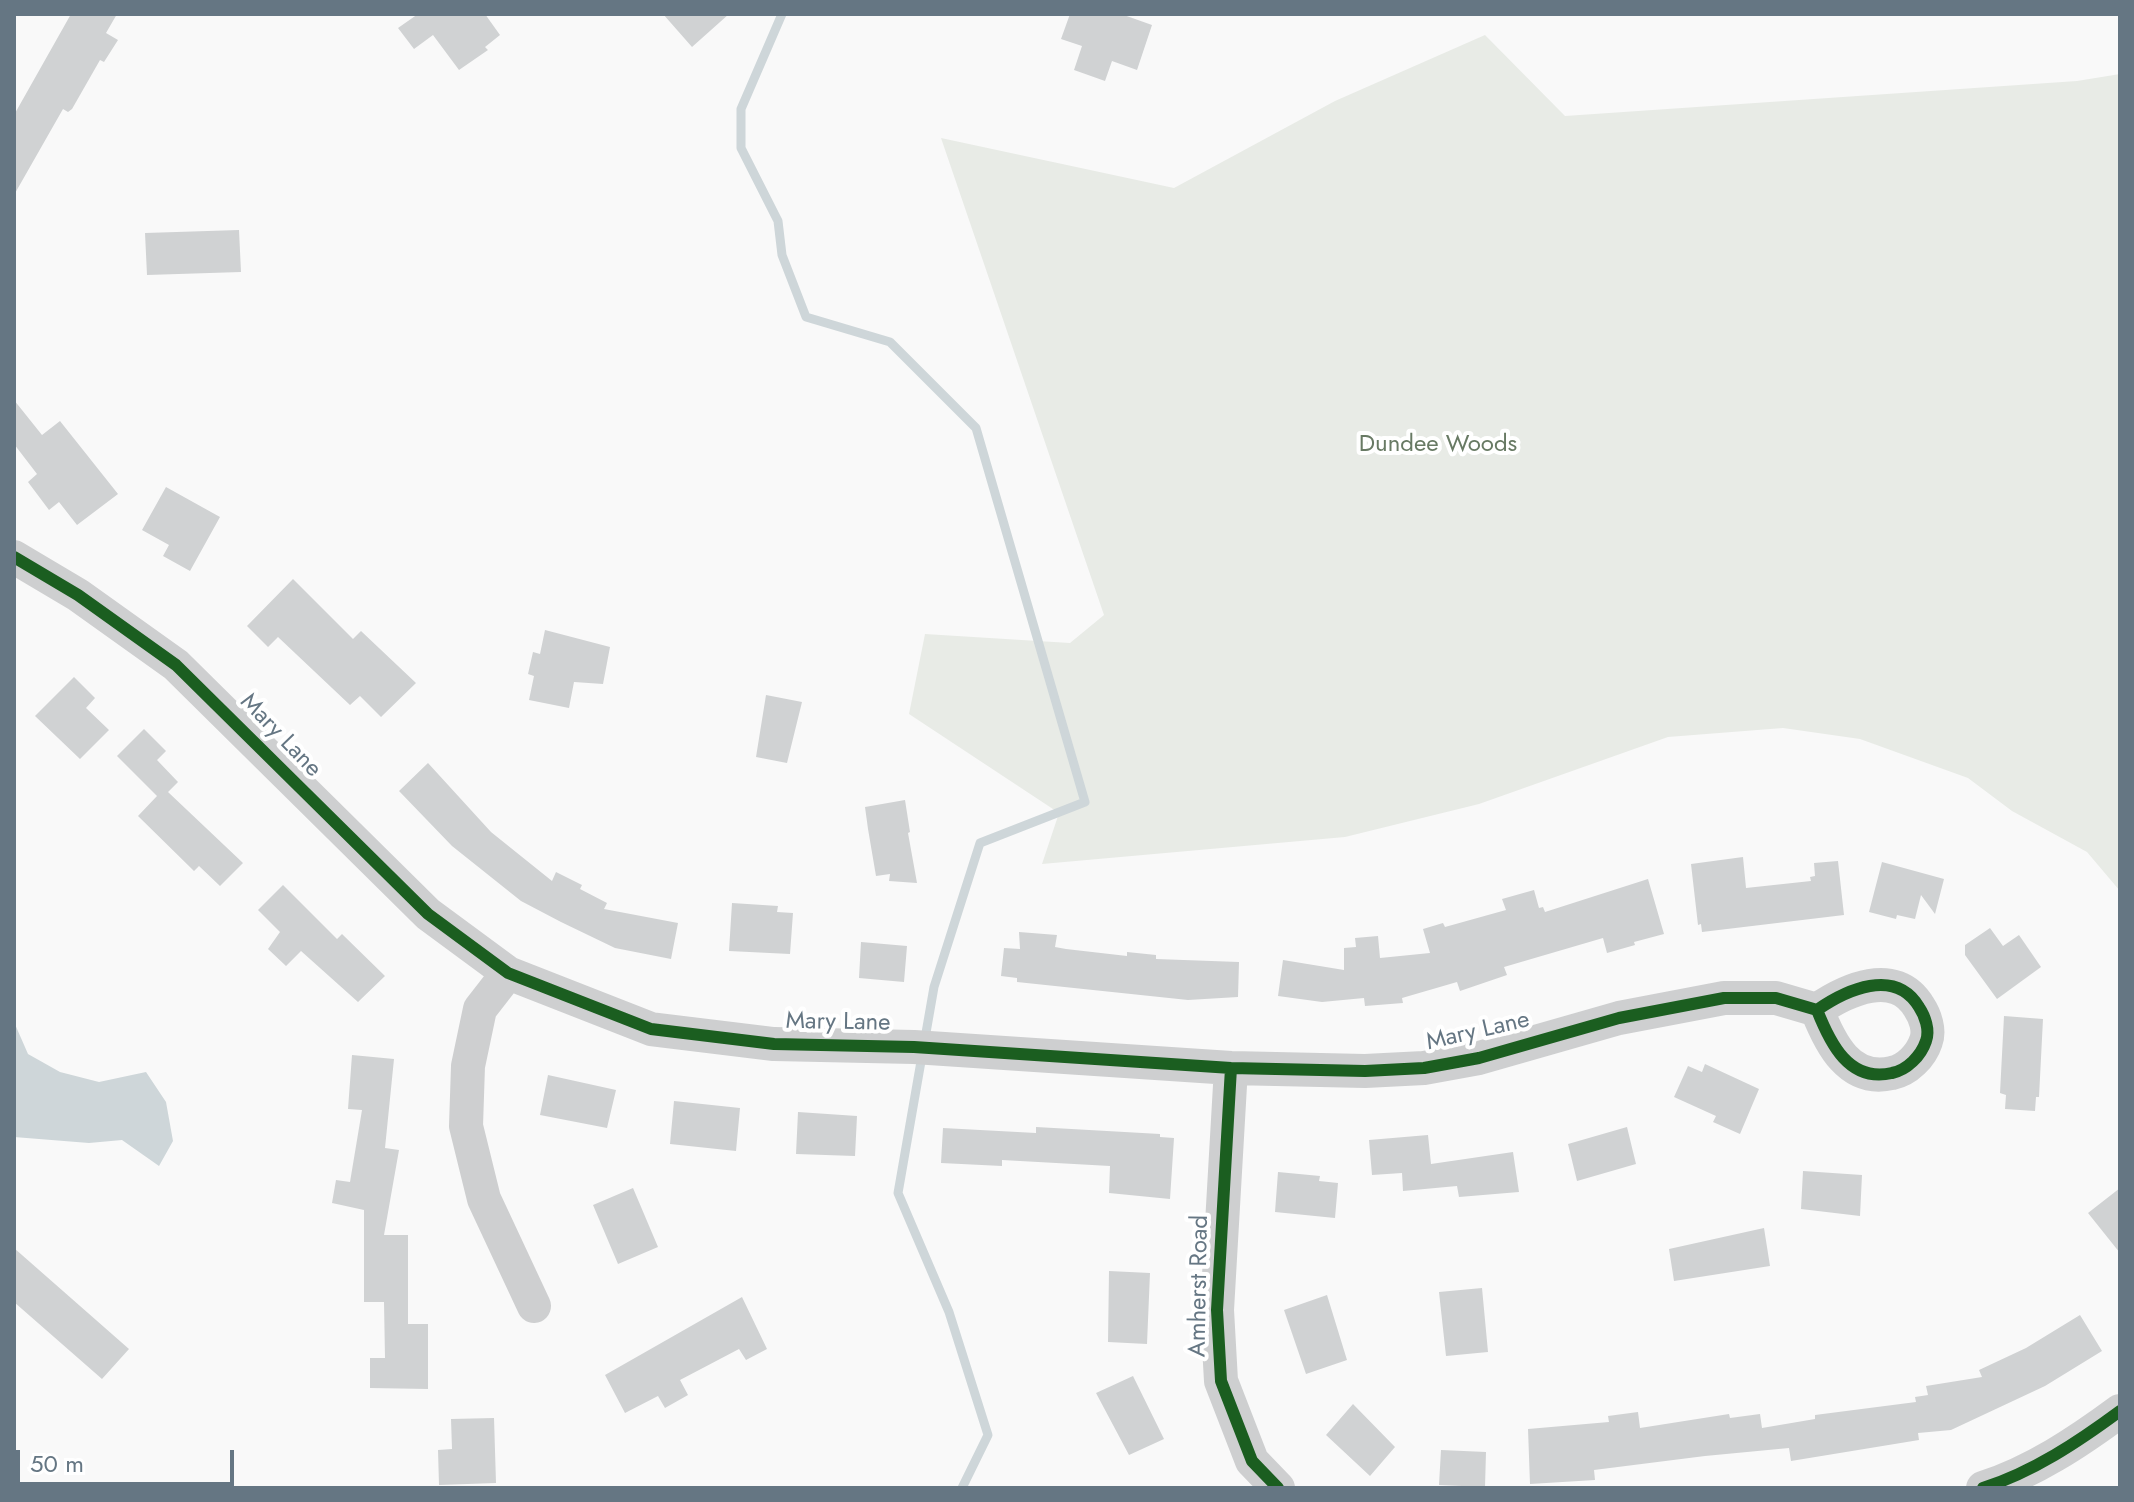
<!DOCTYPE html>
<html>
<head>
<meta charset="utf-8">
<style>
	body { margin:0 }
	#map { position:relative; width:2134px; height:1502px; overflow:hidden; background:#f9f9f9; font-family:Jost,sans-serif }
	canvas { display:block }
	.frame { position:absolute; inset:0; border:16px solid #657683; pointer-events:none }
	.scale { position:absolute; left:16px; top:1450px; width:218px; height:36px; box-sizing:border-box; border:4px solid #657683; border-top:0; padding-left:10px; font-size:24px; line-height:28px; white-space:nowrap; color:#657683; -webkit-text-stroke:6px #fff; paint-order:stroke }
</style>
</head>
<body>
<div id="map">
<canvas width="2134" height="1502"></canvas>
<div class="frame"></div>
<div class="scale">50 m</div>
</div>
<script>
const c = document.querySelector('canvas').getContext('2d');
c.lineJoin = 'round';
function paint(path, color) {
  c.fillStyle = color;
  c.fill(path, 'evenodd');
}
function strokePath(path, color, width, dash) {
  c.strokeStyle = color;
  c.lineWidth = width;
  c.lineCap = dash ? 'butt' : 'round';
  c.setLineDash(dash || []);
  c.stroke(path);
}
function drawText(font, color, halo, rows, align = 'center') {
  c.font = font + ' Jost,sans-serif';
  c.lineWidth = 8;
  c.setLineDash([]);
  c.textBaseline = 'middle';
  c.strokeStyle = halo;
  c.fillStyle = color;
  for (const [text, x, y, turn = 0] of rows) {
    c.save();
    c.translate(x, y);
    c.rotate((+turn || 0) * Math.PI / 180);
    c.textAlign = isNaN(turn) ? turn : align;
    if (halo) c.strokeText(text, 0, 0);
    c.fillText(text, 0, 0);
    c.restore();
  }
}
paint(new Path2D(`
	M 1485,35 L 1565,116 L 2077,81 L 2120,74 L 2120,891 L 2087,852 L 2012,811 L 1968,778 L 1860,739 L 1783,728 L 1668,737 L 1479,804 L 1345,837 L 1042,864 L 1059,813 L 909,714 L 925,634 L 1070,643 L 1104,615 L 941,138 L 1174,188 L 1335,101 Z`), '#e8ebe6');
paint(new Path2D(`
	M 14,1022 L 28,1054 L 60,1072 L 99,1082 L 146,1072 L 166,1102 L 173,1141 L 159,1166 L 122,1140 L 89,1143 L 14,1137 Z`), '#ced6d9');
strokePath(new Path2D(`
	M 782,14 L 741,109 L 741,148 L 778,221 L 782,255 L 806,317 L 890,342 L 976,428 L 1085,802 L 980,843 L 934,987 L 898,1193 L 949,1312 L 988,1435 L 962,1488`), '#ced6d9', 9);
paint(new Path2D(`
	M 71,14 L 117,14 L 106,33 L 118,40 L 104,62 L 100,60 L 72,109 L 68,112 L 63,109 L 14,195 L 14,115 Z
	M 418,14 L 485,14 L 500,35 L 485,47 L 488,50 L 459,70 L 433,35 L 414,49 L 398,28 Z
	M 663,14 L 729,14 L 692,47 Z
	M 1070,14 L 1121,14 L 1152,25 L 1137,70 L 1112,61 L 1105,81 L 1074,70 L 1082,46 L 1061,39 Z
	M 239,230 L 241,272 L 147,275 L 145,233 Z
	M 14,400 L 42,435 L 60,421 L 118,494 L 77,525 L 59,502 L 49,510 L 28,482 L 37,474 L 14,444 Z
	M 166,487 L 220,517 L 190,571 L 163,556 L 169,545 L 142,530 Z
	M 293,579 L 353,639 L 361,631 L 416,683 L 381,717 L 360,696 L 350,705 L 278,637 L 268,647 L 247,626 Z
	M 545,630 L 610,647 L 603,684 L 574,682 L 569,708 L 529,700 L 534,676 L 528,674 L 533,652 L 540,654 Z
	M 74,677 L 95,698 L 86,708 L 109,730 L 80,759 L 35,716 Z
	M 766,695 L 802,702 L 787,763 L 756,757 Z
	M 144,729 L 166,751 L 157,760 L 178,782 L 168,792 L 243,863 L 220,886 L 199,866 L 194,871 L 138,816 L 157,796 L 117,756 Z
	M 428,763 L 491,832 L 552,881 L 556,872 L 582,885 L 580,889 L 607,903 L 604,909 L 678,923 L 671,959 L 615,948 L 561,922 L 521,901 L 452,846 L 399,791 Z
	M 905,800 L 910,832 L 908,833 L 917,883 L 889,881 L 890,874 L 876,876 L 868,829 L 865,807 Z
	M 1743,857 L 1746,888 L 1811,881 L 1810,877 L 1815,876 L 1814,863 L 1838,861 L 1844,915 L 1702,932 L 1701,924 L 1698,925 L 1691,864 Z
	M 1882,862 L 1944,879 L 1935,914 L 1921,895 L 1915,919 L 1897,915 L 1896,919 L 1869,912 Z
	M 1648,879 L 1664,934 L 1634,942 L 1635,945 L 1607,953 L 1603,938 L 1504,967 L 1507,975 L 1460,991 L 1457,982 L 1402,998 L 1403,1003 L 1365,1006 L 1364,998 L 1322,1002 L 1278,996 L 1283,960 L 1344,970 L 1344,948 L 1356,947 L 1355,938 L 1378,936 L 1380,958 L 1430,953 L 1423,929 L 1443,923 L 1445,927 L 1506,910 L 1502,899 L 1534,890 L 1539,908 L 1543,907 L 1545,912 Z
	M 283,885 L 337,939 L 342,934 L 385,976 L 358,1002 L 301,951 L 286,966 L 268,949 L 280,932 L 258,910 Z
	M 732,903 L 778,906 L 777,912 L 793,913 L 790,954 L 729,951 Z
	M 1990,928 L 2003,946 L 2019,935 L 2041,967 L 1997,999 L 1965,955 L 1965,945 Z
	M 1019,932 L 1057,935 L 1055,947 L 1066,949 L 1127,956 L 1127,952 L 1156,955 L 1156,959 L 1239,962 L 1238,997 L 1188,1000 L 1017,982 L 1017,978 L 1001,976 L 1004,948 L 1020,949 Z
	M 861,942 L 907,946 L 904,982 L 859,978 Z
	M 2004,1016 L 2043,1019 L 2039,1097 L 2036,1097 L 2035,1111 L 2005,1109 L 2006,1095 L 2000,1093 Z
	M 352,1055 L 394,1059 L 385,1148 L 399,1150 L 384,1235 L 408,1235 L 408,1324 L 428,1324 L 428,1389 L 370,1388 L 370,1358 L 385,1358 L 384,1302 L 364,1302 L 364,1210 L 332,1203 L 336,1180 L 350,1182 L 362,1110 L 348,1109 Z
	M 1705,1064 L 1759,1089 L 1740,1134 L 1713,1122 L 1716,1116 L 1674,1097 L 1688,1066 L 1702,1072 Z
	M 548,1075 L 616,1090 L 607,1128 L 540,1115 Z
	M 674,1101 L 740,1108 L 736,1151 L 670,1144 Z
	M 798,1112 L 857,1116 L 855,1156 L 796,1154 Z
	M 1036,1127 L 1160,1134 L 1160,1137 L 1174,1138 L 1170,1199 L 1109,1193 L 1110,1166 L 1002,1160 L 1002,1166 L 941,1163 L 943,1128 L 1036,1133 Z
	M 1627,1127 L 1636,1164 L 1577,1181 L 1568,1144 Z
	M 1428,1135 L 1431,1164 L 1513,1152 L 1519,1192 L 1459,1197 L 1457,1186 L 1403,1191 L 1402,1173 L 1372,1175 L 1369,1140 Z
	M 1803,1171 L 1862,1175 L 1860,1216 L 1801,1209 Z
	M 1278,1172 L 1320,1176 L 1319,1181 L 1338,1183 L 1335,1218 L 1275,1212 Z
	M 633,1188 L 658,1247 L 618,1264 L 593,1205 Z
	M 2120,1188 L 2120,1253 L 2088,1213 Z
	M 1764,1228 L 1770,1266 L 1674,1281 L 1669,1249 Z
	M 14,1248 L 129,1349 L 102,1379 L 14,1302 Z
	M 1109,1271 L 1150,1273 L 1147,1344 L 1108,1342 Z
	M 1482,1288 L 1488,1352 L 1446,1356 L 1439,1292 Z
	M 1327,1295 L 1347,1360 L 1306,1374 L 1284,1310 Z
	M 742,1297 L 767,1349 L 746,1360 L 739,1349 L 680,1380 L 688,1395 L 665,1408 L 658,1396 L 625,1413 L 605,1375 Z
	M 2080,1315 L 2102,1351 L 2045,1386 L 1951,1430 L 1918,1433 L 1919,1440 L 1791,1461 L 1789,1448 L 1705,1456 L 1594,1470 L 1595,1480 L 1530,1484 L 1528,1429 L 1609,1422 L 1608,1416 L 1638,1412 L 1640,1428 L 1729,1414 L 1730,1418 L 1760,1414 L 1762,1428 L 1815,1419 L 1815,1415 L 1916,1402 L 1915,1397 L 1928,1395 L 1926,1386 L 1982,1377 L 1979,1370 L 2026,1348 Z
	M 1133,1376 L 1164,1439 L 1129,1455 L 1096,1393 Z
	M 1353,1404 L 1395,1447 L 1370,1476 L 1326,1435 Z
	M 494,1418 L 496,1483 L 439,1485 L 438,1450 L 452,1449 L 451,1419 Z
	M 1441,1450 L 1486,1452 L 1485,1487 L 1439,1485 Z`), '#d0d2d3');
strokePath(new Path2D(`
	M 14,557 L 78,595 L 176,665 L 428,914 L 508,973 L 651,1029 L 774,1044 L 914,1047 L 1231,1068 L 1365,1071 L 1424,1068 L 1479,1058 L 1619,1018 L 1724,998 L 1776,998 L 1817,1010 C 1846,990 1895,967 1919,1007 C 1925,1016 1930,1030 1926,1041 C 1921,1056 1907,1070 1892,1073 C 1849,1083 1830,1043 1817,1010
	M 508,973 L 480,1009 L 468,1066 L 466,1126 L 484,1199 L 534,1306
	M 1231,1068 L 1217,1310 L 1221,1381 L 1252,1461 L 1278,1488
	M 1983,1488 C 2033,1472 2078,1442 2120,1411`), '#cecfd0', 34);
strokePath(new Path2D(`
	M 14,557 L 78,595 L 176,665 L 428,914 L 508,973 L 651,1029 L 774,1044 L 914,1047 L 1231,1068 L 1365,1071 L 1424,1068 L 1479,1058 L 1619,1018 L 1724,998 L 1776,998 L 1817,1010 C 1846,990 1895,967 1919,1007 C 1925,1016 1930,1030 1926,1041 C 1921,1056 1907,1070 1892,1073 C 1849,1083 1830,1043 1817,1010
	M 1231,1068 L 1217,1310 L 1221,1381 L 1252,1461 L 1278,1488
	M 1983,1488 C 2033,1472 2078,1442 2120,1411`), '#1b5e20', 12);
drawText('24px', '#687a64', '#fff', [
	["Dundee Woods",1438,445]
]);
drawText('24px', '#657683', '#fff', [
	["Mary Lane",280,736,46],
	["Mary Lane",838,1023,1],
	["Mary Lane",1478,1032,-13],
	["Amherst Road",1200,1286,-89]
]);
</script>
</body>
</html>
